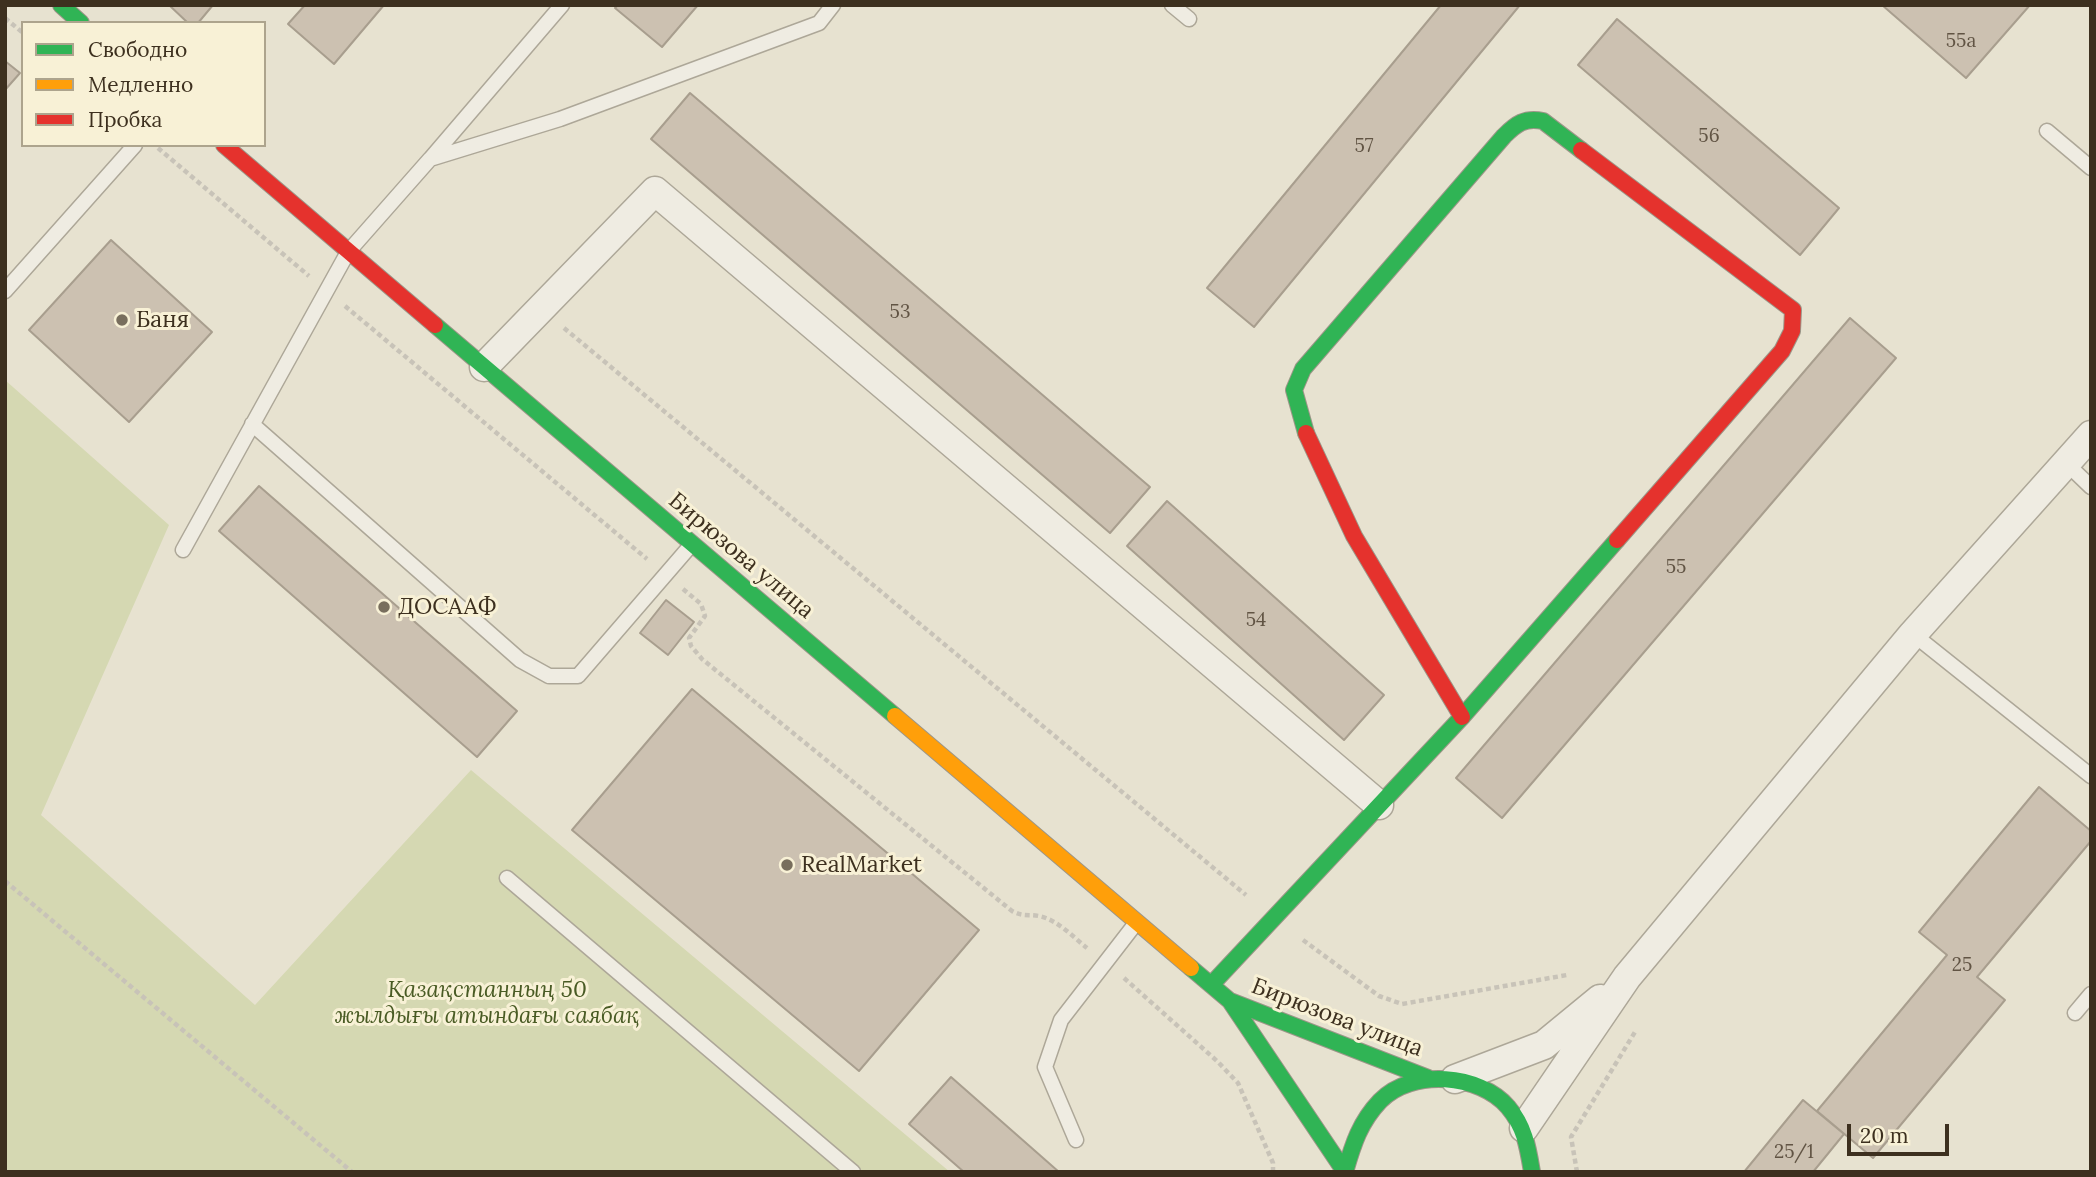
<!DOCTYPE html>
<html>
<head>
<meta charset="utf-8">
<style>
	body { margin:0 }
	#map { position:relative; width:2096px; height:1177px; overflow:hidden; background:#e7e2d0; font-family:Lora,serif }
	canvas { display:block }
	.frame { position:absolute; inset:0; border:7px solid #3d301f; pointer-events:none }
	.legend { position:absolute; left:21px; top:21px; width:245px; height:126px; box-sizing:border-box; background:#f8f1d6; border:2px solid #ada48d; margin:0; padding:9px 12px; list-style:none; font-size:21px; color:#3d301f }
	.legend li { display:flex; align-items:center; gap:14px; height:35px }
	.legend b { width:35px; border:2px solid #ada48d }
	.scale { position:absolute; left:1847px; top:1124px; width:102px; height:32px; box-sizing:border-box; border:4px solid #3d301f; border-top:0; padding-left:9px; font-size:21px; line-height:24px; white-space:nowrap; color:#3d301f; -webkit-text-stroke:5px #f8f1d6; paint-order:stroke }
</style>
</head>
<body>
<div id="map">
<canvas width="2096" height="1177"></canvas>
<div class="frame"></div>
<ul class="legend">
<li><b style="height:9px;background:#30b455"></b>Свободно</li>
<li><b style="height:9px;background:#ff9f0a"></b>Медленно</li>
<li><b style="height:9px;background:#e5322d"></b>Пробка</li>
</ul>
<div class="scale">20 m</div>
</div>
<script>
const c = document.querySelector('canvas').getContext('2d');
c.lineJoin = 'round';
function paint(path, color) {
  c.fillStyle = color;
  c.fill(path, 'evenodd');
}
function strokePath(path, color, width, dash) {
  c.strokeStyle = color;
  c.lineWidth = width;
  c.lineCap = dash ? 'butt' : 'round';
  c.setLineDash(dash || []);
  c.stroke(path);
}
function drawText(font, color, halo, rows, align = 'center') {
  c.font = font + ' Lora,serif';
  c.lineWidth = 6;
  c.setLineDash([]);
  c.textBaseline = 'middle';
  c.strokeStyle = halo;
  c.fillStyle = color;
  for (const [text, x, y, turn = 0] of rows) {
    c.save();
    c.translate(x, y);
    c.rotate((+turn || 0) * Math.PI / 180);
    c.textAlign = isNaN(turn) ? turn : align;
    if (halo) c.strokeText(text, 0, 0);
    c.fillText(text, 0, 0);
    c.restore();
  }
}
paint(new Path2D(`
	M 5,380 L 169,525 L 41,815 L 255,1005 L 471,770 L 950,1172 L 5,1172 Z`), '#d5d8b2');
const building = new Path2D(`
	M 169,5 L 213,5 L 198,23 L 188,23 Z
	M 305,5 L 384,5 L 334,64 L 288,24 Z
	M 618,5 L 698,5 L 662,47 L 615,8 Z
	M 1441,5 L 1520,5 L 1254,327 L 1207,288 Z
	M 1882,5 L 2030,5 L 1966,78 Z
	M 1617,19 L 1839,208 L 1800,255 L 1578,65 Z
	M 5,61 L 20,73 L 5,90 Z
	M 690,93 L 1150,487 L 1110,533 L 651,139 Z
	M 111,240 L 212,332 L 129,422 L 29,330 Z
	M 1850,318 L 1896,358 L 1502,818 L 1456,778 Z
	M 259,486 L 517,711 L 477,757 L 219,531 Z
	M 1167,501 L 1384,695 L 1344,740 L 1127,546 Z
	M 666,600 L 694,622 L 668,655 L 640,633 Z
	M 692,689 L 979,930 L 859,1071 L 572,830 Z
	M 2039,787 L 2091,831 L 2091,841 L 1977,977 L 2005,1000 L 1873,1158 L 1817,1111 L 1947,955 L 1919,932 Z
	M 951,1077 L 1059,1172 L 964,1172 L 909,1124 Z
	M 1803,1100 L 1844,1134 L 1813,1172 L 1744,1172 Z`);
paint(building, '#ccc1b1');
strokePath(building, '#a89e8e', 2);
const lane = new Path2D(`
	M 1172,5 L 1189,19
	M 2047,131 L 2091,168
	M 431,158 L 562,5
	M 5,291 L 135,145
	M 252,424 L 520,660 L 549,676 L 578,676 L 692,544
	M 2066,463 L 2091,487
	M 183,550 L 348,252 L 430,159 L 560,119 L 819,23 L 833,5
	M 1913,634 L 2091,776
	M 507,878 L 853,1172
	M 2075,1013 L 2091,994
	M 1076,1140 L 1045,1067 L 1061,1020 L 1136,923`);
const street = new Path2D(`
	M 484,367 L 655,191 L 1379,805
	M 1455,1079 L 1544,1045 L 1600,999
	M 1524,1128 L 1627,977 L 1913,634 L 2091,435`);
const fast = new Path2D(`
	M 61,5 L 81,23
	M 435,325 L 895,716
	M 1306,433 L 1294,390 L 1303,369 L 1504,136 C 1516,124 1525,117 1543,121 L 1581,150
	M 1191,968 L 1230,1001 L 1345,1172
	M 1211,985 L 1462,717 L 1617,540
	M 1230,1001 L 1428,1078
	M 1345,1172 C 1353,1144 1360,1122 1380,1101 C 1412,1068 1480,1074 1508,1107 C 1525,1127 1528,1148 1532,1172`);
const slow = new Path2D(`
	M 895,716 L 1191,968`);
const jam = new Path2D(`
	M 224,145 L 435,325
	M 1581,150 L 1793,310 L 1792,331 L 1782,351 L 1617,540
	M 1306,433 L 1354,536 L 1462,717`);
strokePath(lane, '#ada798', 17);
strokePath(street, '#ada798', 31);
strokePath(fast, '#9c9688', 18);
strokePath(slow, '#9c9688', 18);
strokePath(jam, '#9c9688', 18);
strokePath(new Path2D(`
	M 5,18 L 23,33
	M 158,148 L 309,276
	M 345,306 L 647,559
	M 564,328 L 1246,895
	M 683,589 L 701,604 L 705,616 L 689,638 L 691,646 L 702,659 L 1012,911 C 1023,917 1028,914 1039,916 C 1058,920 1073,937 1087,948
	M 5,881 L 352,1172
	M 1303,940 L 1379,996 L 1402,1004 L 1567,975
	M 1124,978 L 1217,1061 L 1238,1083 L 1273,1163 L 1273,1172
	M 1577,1172 L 1571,1137 L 1635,1032`), '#c8c3b8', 4.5, [5, 3.5]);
strokePath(lane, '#efece2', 14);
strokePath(street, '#efece2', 28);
strokePath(fast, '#30b455', 16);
strokePath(slow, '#ff9f0a', 16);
strokePath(jam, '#e5322d', 16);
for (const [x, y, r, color] of [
	[122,320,7,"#786e5d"],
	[384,607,7,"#786e5d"],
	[787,865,7,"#786e5d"]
]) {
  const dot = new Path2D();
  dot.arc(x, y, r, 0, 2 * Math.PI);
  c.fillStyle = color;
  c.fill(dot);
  strokePath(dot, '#f8f1d6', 2.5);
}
drawText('19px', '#615444', null, [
	["55а",1961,42],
	["56",1709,137],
	["57",1364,147],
	["53",900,313],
	["55",1676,568],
	["54",1256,621],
	["25",1962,966],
	["25/1",1794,1153]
]);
drawText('23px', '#3d301f', '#f8f1d6', [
	["Баня",136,320],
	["ДОСААФ",398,607],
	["RealMarket",801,865]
], 'left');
drawText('23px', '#3d301f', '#f8f1d6', [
	["Бирюзова улица",741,556,40],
	["Бирюзова улица",1337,1018,21]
]);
drawText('italic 23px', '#495b24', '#f8f1d6', [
	["Қазақстанның 50",487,990],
	["жылдығы атындағы саябақ",487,1016]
]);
</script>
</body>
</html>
